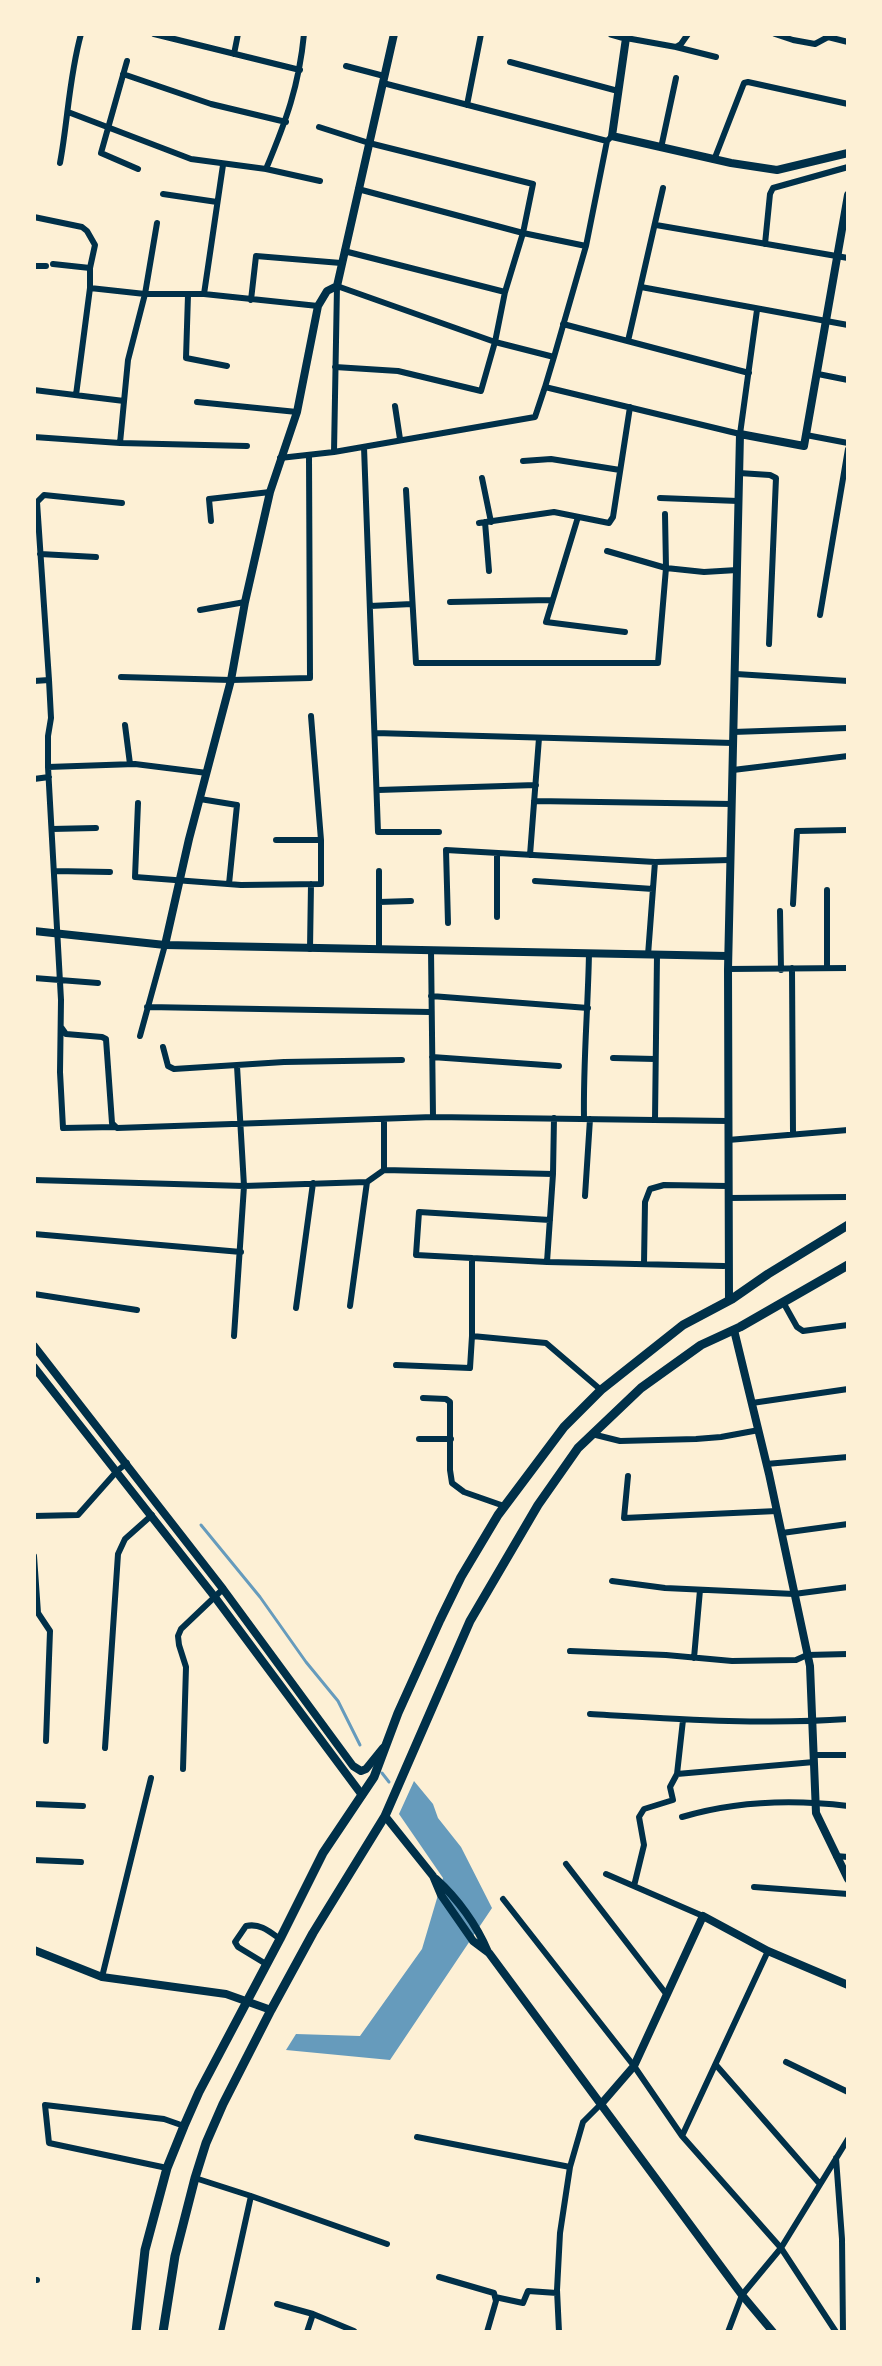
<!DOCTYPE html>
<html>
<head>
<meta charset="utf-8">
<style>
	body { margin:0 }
	#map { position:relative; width:882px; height:2366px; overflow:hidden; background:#fdf0d5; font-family:Rubik,sans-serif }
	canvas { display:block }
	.frame { position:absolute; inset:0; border:36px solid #fdf0d5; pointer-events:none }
</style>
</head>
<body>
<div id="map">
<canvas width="882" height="2366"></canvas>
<div class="frame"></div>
</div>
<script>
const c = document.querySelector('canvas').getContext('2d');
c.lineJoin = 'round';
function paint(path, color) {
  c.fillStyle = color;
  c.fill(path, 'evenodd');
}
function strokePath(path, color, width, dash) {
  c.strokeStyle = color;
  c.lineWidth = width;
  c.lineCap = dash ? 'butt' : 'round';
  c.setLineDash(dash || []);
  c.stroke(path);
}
paint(new Path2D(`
	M 414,1781 L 433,1804 L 438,1818 L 461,1847 L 492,1908 L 390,2060 L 286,2050 L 296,2034 L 360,2036 L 422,1949 L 443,1878 L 399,1814 Z`), '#669bbc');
strokePath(new Path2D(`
	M 201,1525 L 260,1597 L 306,1662 L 338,1701 L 360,1745
	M 382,1773 L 389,1782`), '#669bbc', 3);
strokePath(new Path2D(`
	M 154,34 L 300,70
	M 775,34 L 793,40 L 815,44 L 828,37 L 848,42
	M 626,38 L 676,47 L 681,44 L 688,34
	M 676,47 L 716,57
	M 234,54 L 238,34
	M 127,61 L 101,153 L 138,169
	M 510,62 L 618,91
	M 346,66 L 384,76
	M 123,74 L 211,104 L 286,122
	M 383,83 L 607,141 L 612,136
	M 467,105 L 481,34
	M 68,112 L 191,159 L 266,169 L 320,181
	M 319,127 L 369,143 L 533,184 L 523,233 L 505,292 L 495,342 L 481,391 L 398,371 L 335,367
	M 661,148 L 676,78
	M 714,160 L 744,83 L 748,82 L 848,104
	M 60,163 C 68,120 69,77 81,34
	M 266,169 C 286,121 299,86 304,34
	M 358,189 L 523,233 L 586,246
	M 163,194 L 217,202
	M 34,217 L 82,227 L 87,231 L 95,245 L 90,268 L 90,288 L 76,395
	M 656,225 L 848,258
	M 765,244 L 770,194 L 773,188 L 848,167
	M 344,251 L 505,292
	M 53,264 L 90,268
	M 34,266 L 46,266
	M 641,287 L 848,325
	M 90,288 L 145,294 L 204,294 L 318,306
	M 204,294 L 223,165
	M 188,295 L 186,358 L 227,366
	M 251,300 L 256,256 L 341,263
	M 563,324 L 749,373
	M 628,341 L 663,188
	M 554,357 L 586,246 L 607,141
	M 818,374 L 848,380
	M 34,390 L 124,401
	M 197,402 L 297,412
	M 395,406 L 400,439
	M 806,435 L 848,443
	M 34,437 L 120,443 L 247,446
	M 120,443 L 128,360 L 145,294 L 157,223
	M 364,447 L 378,832 L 439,832
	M 334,452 L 535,417 L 545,387
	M 280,458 L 334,452 L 337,286 L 495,342 L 554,357 L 545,387 L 740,434 L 757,310
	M 523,461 L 551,459 L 620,470
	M 739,473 L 770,475 L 776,478 L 769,644
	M 482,478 L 491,522
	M 406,490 L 416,663 L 658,663 L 666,568 L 704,572 L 737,570
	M 660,498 L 738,501
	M 578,517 L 546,622 L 625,632
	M 211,521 L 209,499 L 270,492
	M 485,522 L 489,571
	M 479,523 L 554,512 L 609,523 L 613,517 L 630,407
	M 607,551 L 666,568 L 665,514
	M 40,554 L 96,557
	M 450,602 L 551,600
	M 370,606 L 412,604
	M 200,610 L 245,602
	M 820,615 L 848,449
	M 736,674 L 848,681
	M 121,677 L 231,680 L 310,678 L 309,456
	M 34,681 L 49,680
	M 125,725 L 130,764
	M 733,732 L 848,728
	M 375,733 L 733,743
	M 48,767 L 135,764 L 207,773
	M 733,770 L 848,756
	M 34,779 L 49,777
	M 378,790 L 536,785
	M 200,799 L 237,805 L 229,884
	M 534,801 L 732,804
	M 138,803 L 135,877 L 241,885 L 321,884 L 321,840 L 311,716
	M 52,829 L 96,828
	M 276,840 L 321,840
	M 497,854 L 497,917
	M 530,855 L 539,738
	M 54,871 L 110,872
	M 535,881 L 653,889
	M 827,890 L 827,968
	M 379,902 L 411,901
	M 793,904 L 797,831 L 848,830
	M 780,911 L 781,970
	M 448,923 L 446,850 L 655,862 L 730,860
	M 310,949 L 311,884
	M 379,950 L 379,871
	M 431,950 L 433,1117
	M 648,955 L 655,862
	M 792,968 L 793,1134
	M 728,969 L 848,968
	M 34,978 L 98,983
	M 431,996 L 588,1008
	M 147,1007 L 430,1012
	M 61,1027 L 66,1034 L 102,1037 L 106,1039 L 112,1123 L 117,1128 L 433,1117 L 728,1121
	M 140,1036 L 165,945
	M 163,1047 L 168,1066 L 174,1069 L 284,1062 L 402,1060
	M 432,1057 L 559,1066
	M 613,1058 L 655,1059
	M 584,1119 C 583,1063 588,1009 589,953
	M 655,1120 L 657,955
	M 115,1127 L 63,1128 L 60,1072 L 61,1000 L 48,767 L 48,736 L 51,718 L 49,680 L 37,502 L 44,495 L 122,503
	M 728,1140 L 848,1130
	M 384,1170 L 384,1119
	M 34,1180 L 244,1186 L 367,1182 L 384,1170 L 553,1174 L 554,1118
	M 585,1196 L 590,1119
	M 728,1198 L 848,1197
	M 34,1234 L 241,1252
	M 472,1258 L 416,1255 L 419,1212 L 550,1220
	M 547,1262 L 553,1174
	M 644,1264 L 645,1202 L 650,1189 L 664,1185 L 728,1186
	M 34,1294 L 137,1310
	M 783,1302 L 797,1327 L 803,1331 L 848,1325
	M 350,1306 L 367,1182
	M 296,1308 L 313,1183
	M 234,1336 L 244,1186 L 237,1066
	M 472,1336 L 546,1343 L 601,1390
	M 396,1365 L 470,1368 L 472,1336 L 472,1258 L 547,1262 L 724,1266
	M 423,1398 L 446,1399 L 450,1402 L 450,1470 L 452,1483 L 464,1492 L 504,1506
	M 752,1403 L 848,1389
	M 592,1434 L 620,1441 L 696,1439 L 721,1437 L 759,1430
	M 419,1439 L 451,1439
	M 766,1464 L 848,1457
	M 628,1476 L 624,1518 L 777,1511
	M 34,1516 L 78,1515 L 117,1471 L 127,1463
	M 782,1533 L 848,1524
	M 34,1556 L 38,1613 L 50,1631 L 46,1741
	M 612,1581 L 665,1588 L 794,1594 L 848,1587
	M 570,1651 L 666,1655 L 732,1661 L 796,1660 L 807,1655 L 848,1654
	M 694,1658 L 700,1590
	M 590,1714 C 676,1719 762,1725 848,1719
	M 105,1748 L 118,1554 L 125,1539 L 152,1515
	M 814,1755 L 848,1755
	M 183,1769 L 186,1667 L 179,1645 L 178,1636 L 181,1629 L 223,1589
	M 677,1774 L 814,1762
	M 34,1804 L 83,1806
	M 682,1817 C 736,1801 791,1799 848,1806
	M 836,1856 L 848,1857
	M 34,1860 L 81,1862
	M 566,1864 L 667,1995
	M 606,1874 L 703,1916
	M 634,1886 L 644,1845 L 639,1817 L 644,1809 L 673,1800 L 670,1787 L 677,1774 L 683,1720
	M 754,1887 L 848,1894
	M 503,1899 L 634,2066 L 682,2136
	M 768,1951 L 682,2136 L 781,2248 L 836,2332
	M 266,1964 L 238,1947 L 235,1942 L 246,1926 C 260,1923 269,1931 280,1939
	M 102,1977 L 151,1778
	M 786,2062 L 848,2092
	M 716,2065 L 819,2183
	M 417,2137 L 570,2167
	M 836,2158 L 842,2239 L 843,2332
	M 167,2168 L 49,2143 L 45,2105 L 164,2119 L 184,2126
	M 195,2178 L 251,2196
	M 439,2277 L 494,2293 L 496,2301 L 487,2332
	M 34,2280 L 37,2280
	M 495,2297 L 523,2303 L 528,2291 L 557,2293
	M 277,2304 L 313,2314 L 354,2331
	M 221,2332 L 251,2196 L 387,2244
	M 307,2332 L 313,2314
	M 559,2332 L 557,2290 L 560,2233 L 570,2167 L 583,2122 L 602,2103
	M 728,2332 L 742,2295 L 781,2248 L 848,2139`), '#003049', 6);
strokePath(new Path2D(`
	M 34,931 L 165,945 L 189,839 L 231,680 L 245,602 L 270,492 L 297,412 L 318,306 L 327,291 L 337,286 L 394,34
	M 165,945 L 728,956
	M 734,1330 L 769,1474 L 810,1666 L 816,1813 L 848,1879
	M 385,1816 L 433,1876 L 441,1895 L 473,1941 L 489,1953 L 742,2295 L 773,2332
	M 436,1879 C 457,1898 477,1925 488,1952
	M 34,1950 L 102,1977 L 226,1994 L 271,2010
	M 602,2103 L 634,2066 L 703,1916 L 768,1951 L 848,1985`), '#003049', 8);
strokePath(new Path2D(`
	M 612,34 L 626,38 L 612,136 L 731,163 L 777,170 L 848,153
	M 729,1300 L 728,969 L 740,434 L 804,446 L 848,195
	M 34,1346 L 223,1589 L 353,1766 L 361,1771 L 366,1769 L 383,1748
	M 34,1367 L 214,1596 L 362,1795`), '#003049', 8);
strokePath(new Path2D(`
	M 136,2332 L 145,2250 L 167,2168 L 184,2126 L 199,2092 L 280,1939 L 323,1853 L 374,1777 L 398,1713 L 440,1620 L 461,1577 L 498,1515 L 564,1427 L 601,1390 L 683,1325 L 732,1299 L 768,1274 L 848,1225
	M 163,2332 L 175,2256 L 195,2178 L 206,2143 L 223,2104 L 271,2010 L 313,1933 L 385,1816 L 470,1621 L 538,1505 L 578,1448 L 641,1388 L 701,1345 L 740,1327 L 848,1265`), '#003049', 9);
</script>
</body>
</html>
